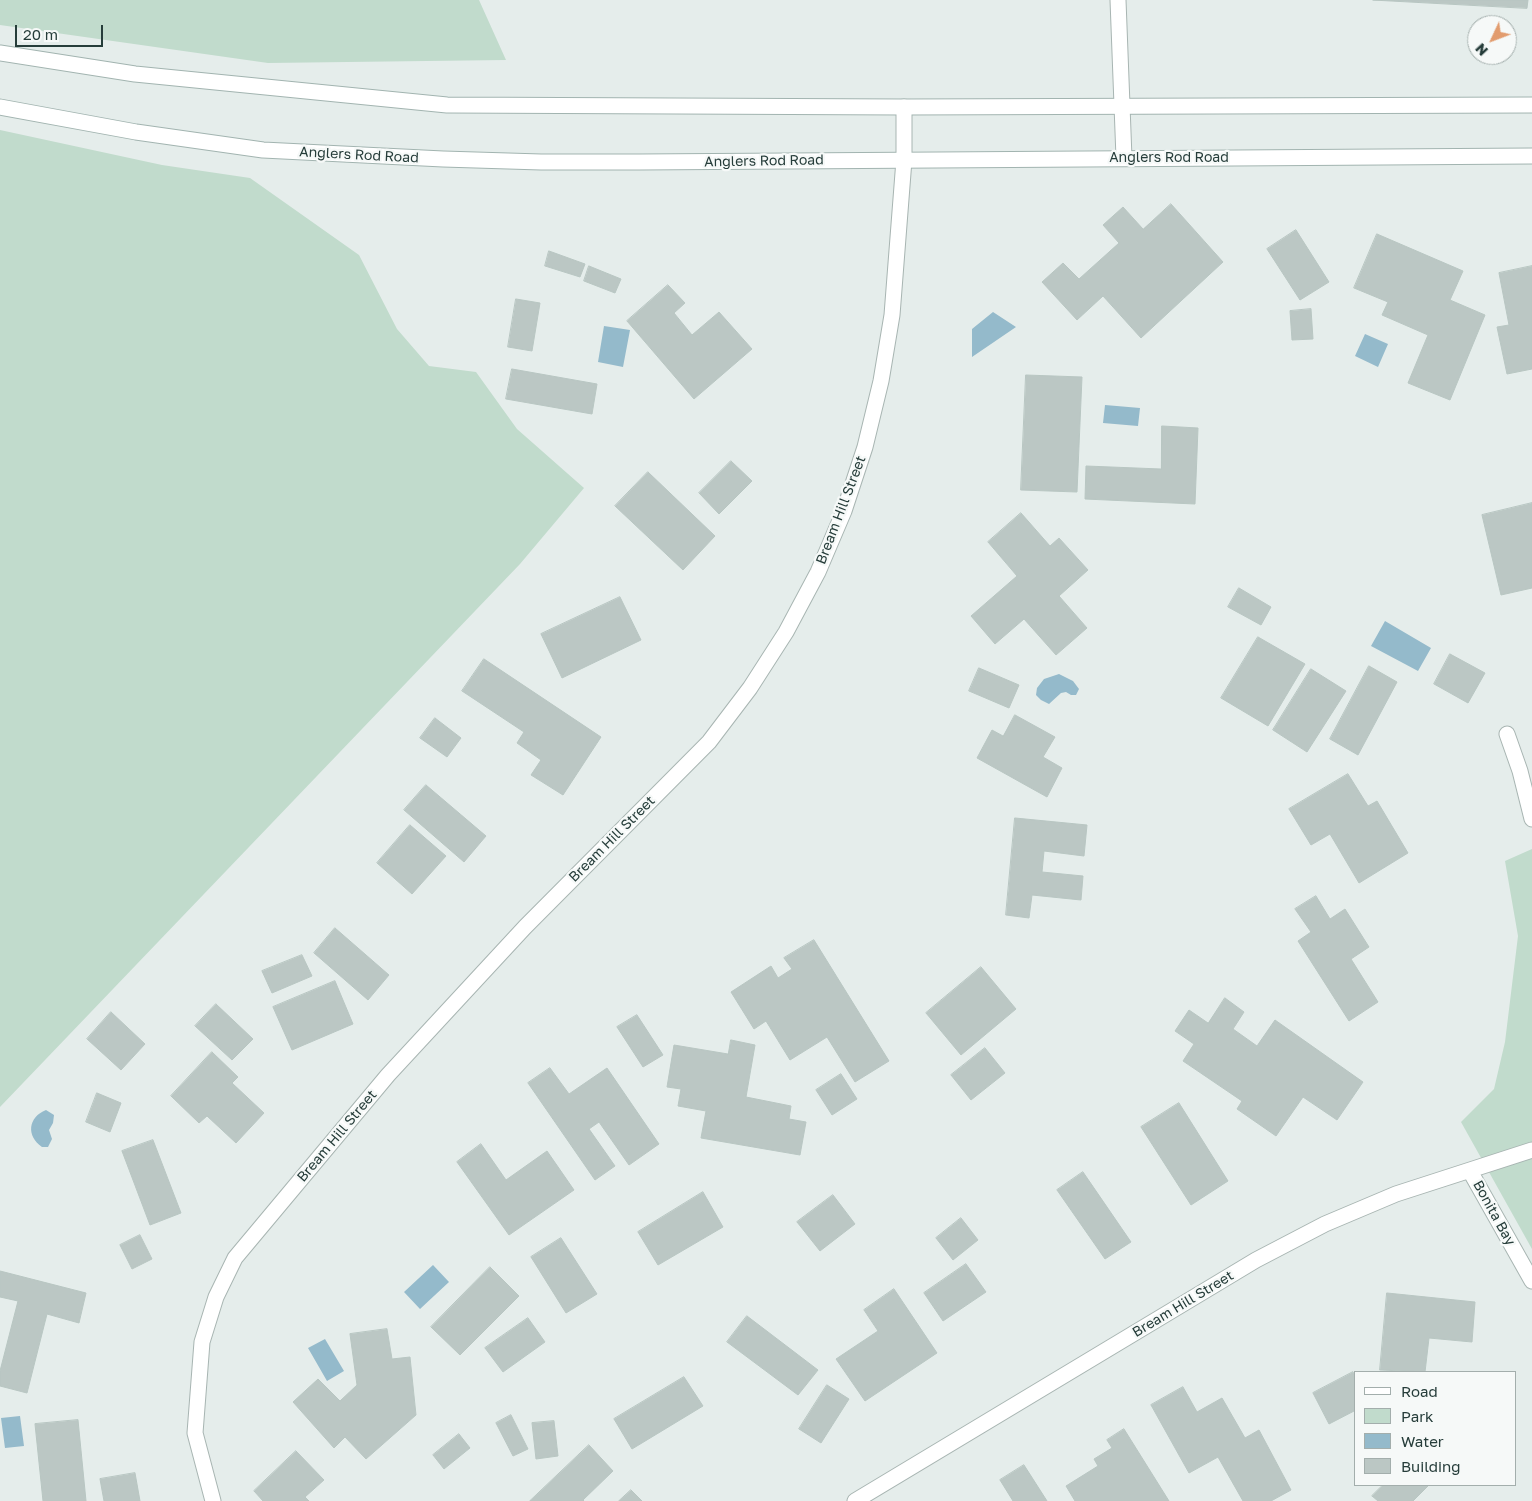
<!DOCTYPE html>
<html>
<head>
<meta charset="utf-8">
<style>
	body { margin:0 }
	#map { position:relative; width:1532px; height:1501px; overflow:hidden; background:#e5edeb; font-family:"Golos Text",sans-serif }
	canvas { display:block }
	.legend { position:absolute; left:1354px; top:1371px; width:162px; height:115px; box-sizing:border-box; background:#f6f9f8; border:1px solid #a3aeac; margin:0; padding:6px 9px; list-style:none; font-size:15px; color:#263d3a }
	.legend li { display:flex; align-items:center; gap:10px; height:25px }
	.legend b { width:25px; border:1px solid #a3aeac }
	.north { position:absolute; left:1467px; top:15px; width:50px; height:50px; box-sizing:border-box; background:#f6f9f8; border:1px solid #a3aeac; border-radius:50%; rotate:227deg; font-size:14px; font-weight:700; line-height:20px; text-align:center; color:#263d3a }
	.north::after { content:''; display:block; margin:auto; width:18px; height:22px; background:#e29c6e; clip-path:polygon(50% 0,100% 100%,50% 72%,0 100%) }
	.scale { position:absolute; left:15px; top:25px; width:88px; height:22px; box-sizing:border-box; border:2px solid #263d3a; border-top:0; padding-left:6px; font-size:15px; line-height:18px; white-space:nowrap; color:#263d3a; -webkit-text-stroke:4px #f6f9f8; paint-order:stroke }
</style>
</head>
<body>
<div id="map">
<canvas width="1532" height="1501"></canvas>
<ul class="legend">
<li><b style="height:6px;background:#fff"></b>Road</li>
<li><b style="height:14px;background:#c1dbcc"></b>Park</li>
<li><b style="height:14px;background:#94bacb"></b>Water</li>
<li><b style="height:14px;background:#bbc7c4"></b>Building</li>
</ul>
<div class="north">N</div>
<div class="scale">20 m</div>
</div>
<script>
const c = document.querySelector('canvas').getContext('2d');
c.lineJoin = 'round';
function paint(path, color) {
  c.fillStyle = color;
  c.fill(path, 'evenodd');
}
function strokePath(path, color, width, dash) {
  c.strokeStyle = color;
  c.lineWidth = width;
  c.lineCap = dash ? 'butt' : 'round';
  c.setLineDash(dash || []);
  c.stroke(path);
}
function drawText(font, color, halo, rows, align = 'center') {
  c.font = font + ' "Golos Text",sans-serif';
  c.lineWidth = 4.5;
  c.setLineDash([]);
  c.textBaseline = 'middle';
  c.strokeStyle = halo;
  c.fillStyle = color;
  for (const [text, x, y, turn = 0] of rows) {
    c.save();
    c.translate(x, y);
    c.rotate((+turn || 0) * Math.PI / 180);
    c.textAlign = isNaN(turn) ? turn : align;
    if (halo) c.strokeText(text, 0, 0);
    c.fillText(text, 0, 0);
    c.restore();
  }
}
paint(new Path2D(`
	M 0,0 L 479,0 L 506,60 L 268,63 L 0,25 Z
	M 0,130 L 162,165 L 250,178 L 359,255 L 397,329 L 429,366 L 476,372 L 517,429 L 584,488 L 520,564 L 0,1107 Z
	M 1532,849 L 1532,1249 L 1461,1122 L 1494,1089 L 1505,1042 L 1518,936 L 1505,861 Z`), '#c1dbcc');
paint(new Path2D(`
	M 993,312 L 1016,327 L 972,357 L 972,329 Z
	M 604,326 L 630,330 L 623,367 L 598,362 Z
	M 1365,334 L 1388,344 L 1378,367 L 1355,356 Z
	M 1105,405 L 1140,408 L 1138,426 L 1103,423 Z
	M 1385,621 L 1431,648 L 1418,671 L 1371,646 Z
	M 1059,674 L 1073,681 L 1079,689 L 1076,695 L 1071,695 L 1066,692 L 1061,693 L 1049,704 L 1041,700 L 1036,695 L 1037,688 L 1044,679 Z
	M 46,1110 L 54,1115 L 53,1123 L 49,1130 L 52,1139 L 48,1147 L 42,1147 C 26,1136 28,1117 46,1110 Z
	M 433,1265 L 449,1282 L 420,1309 L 404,1292 Z
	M 325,1339 L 344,1371 L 327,1381 L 308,1348 Z
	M 20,1416 L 24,1446 L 5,1448 L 1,1418 Z`), '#94bacb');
const building = new Path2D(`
	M 1373,0 L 1528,0 L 1527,8 Z
	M 1171,204 L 1223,262 L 1141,338 L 1103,296 L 1077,320 L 1042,282 L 1063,263 L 1079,279 L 1119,243 L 1103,225 L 1123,207 L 1143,229 Z
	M 1296,230 L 1329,282 L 1300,300 L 1267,249 Z
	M 1377,234 L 1463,271 L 1450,300 L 1485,315 L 1450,400 L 1408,383 L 1428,335 L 1382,315 L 1388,302 L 1354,288 Z
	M 549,251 L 585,264 L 580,277 L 545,266 Z
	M 589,266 L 621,279 L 615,293 L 584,281 Z
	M 1532,266 L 1532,369 L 1507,374 L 1497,327 L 1509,325 L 1499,273 Z
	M 668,285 L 685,303 L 674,313 L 692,335 L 719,312 L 752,349 L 694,399 L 627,321 Z
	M 516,299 L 540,303 L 532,351 L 508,347 Z
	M 1311,309 L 1313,339 L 1292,340 L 1290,311 Z
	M 512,369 L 597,384 L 592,414 L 506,399 Z
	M 1026,375 L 1082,377 L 1077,492 L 1021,490 Z
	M 1162,426 L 1198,428 L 1195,504 L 1085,499 L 1086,466 L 1161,469 Z
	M 731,461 L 752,481 L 719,514 L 699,493 Z
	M 648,472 L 715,536 L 683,570 L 615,506 Z
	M 1532,503 L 1532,588 L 1501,595 L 1482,515 Z
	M 1021,513 L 1050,546 L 1059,538 L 1088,570 L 1059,596 L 1087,628 L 1056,655 L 1024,619 L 995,644 L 971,616 L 1017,576 L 988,542 Z
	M 1239,588 L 1271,607 L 1261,625 L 1228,607 Z
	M 620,597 L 641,640 L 562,678 L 541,634 Z
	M 1258,637 L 1305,664 L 1268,726 L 1221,698 Z
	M 1450,654 L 1485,673 L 1468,703 L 1434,684 Z
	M 484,659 L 601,737 L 563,795 L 531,775 L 541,760 L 517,743 L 524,732 L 462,691 Z
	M 1369,666 L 1397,682 L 1358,755 L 1330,739 Z
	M 979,668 L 1019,685 L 1009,708 L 969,691 Z
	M 1311,669 L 1346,691 L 1307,752 L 1273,730 Z
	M 1015,715 L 1055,737 L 1043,757 L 1062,768 L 1047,797 L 977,758 L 992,730 L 1003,736 Z
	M 435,718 L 461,738 L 447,757 L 420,738 Z
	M 1348,774 L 1368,806 L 1377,801 L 1408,853 L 1359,883 L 1330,834 L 1311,845 L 1289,809 Z
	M 426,785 L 486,836 L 464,862 L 404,810 Z
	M 1015,818 L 1087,825 L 1084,856 L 1044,851 L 1042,872 L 1083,876 L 1081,900 L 1032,895 L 1029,918 L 1006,915 Z
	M 410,825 L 446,856 L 412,894 L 377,863 Z
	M 1316,896 L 1330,919 L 1345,909 L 1369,947 L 1351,959 L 1378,1002 L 1349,1021 L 1298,941 L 1311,932 L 1295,909 Z
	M 335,928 L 389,975 L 368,1000 L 314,953 Z
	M 814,940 L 889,1061 L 855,1082 L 827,1037 L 790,1060 L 766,1021 L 754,1029 L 731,992 L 771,966 L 778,978 L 792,969 L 784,958 Z
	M 302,955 L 312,976 L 272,993 L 262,971 Z
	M 981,967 L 1016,1009 L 961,1055 L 926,1013 Z
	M 335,981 L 353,1024 L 292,1050 L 273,1007 Z
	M 1225,998 L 1244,1012 L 1233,1029 L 1257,1046 L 1275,1020 L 1363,1082 L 1337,1120 L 1303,1097 L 1276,1136 L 1237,1109 L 1242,1101 L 1183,1061 L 1194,1044 L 1175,1031 L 1189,1010 L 1208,1023 Z
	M 216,1004 L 253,1039 L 232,1060 L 195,1026 Z
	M 111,1012 L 145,1044 L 121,1070 L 87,1039 Z
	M 637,1015 L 663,1055 L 643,1067 L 617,1027 Z
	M 731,1040 L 755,1045 L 746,1097 L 791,1106 L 789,1119 L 806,1122 L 800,1155 L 701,1138 L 706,1111 L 678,1106 L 681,1089 L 667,1087 L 674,1045 L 728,1054 Z
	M 985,1048 L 1005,1073 L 971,1100 L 951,1075 Z
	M 212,1052 L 238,1077 L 232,1083 L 264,1113 L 236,1143 L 207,1116 L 199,1123 L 171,1096 Z
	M 550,1068 L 569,1094 L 607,1068 L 659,1144 L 629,1165 L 599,1122 L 589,1129 L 615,1166 L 595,1180 L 528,1083 Z
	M 841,1074 L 857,1099 L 832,1115 L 816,1090 Z
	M 97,1093 L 121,1103 L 110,1132 L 86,1122 Z
	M 1179,1103 L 1228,1181 L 1191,1205 L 1141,1127 Z
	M 153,1140 L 181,1213 L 150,1225 L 122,1151 Z
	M 481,1144 L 506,1180 L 547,1151 L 574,1190 L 509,1235 L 457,1162 Z
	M 1083,1172 L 1131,1242 L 1105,1259 L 1057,1190 Z
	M 703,1192 L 723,1227 L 658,1265 L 638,1232 Z
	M 833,1195 L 855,1224 L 820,1251 L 797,1222 Z
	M 961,1218 L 978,1240 L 953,1260 L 936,1238 Z
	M 140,1235 L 152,1259 L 132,1269 L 120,1245 Z
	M 561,1238 L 597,1294 L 566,1313 L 531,1257 Z
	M 966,1264 L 986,1292 L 943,1321 L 924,1293 Z
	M 490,1267 L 519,1296 L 460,1355 L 431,1327 Z
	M 0,1271 L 86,1293 L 79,1323 L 47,1314 L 27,1393 L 0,1386 L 0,1371 L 18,1301 L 0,1297 Z
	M 894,1289 L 937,1353 L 865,1401 L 836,1359 L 878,1331 L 864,1310 Z
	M 1387,1293 L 1475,1302 L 1472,1342 L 1429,1338 L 1425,1372 L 1380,1370 Z
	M 747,1316 L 818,1370 L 798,1395 L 727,1342 Z
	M 528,1318 L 545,1342 L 503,1372 L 485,1348 Z
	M 387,1329 L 392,1359 L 410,1357 L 416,1415 L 366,1459 L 345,1437 L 334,1448 L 293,1402 L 318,1379 L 340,1401 L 357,1385 L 350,1334 Z
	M 1353,1372 L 1356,1378 L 1356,1410 L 1329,1424 L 1313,1393 Z
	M 684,1377 L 703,1406 L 632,1449 L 614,1419 Z
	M 827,1385 L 849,1399 L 821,1443 L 799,1429 Z
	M 1183,1387 L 1197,1412 L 1222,1398 L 1245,1438 L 1259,1430 L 1291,1490 L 1271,1501 L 1243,1501 L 1218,1457 L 1189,1473 L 1151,1405 Z
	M 511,1415 L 528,1449 L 513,1456 L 496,1423 Z
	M 78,1420 L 86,1501 L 43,1501 L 35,1424 Z
	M 554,1421 L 558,1456 L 536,1459 L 532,1423 Z
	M 1124,1429 L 1169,1501 L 1075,1501 L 1066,1486 L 1098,1466 L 1094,1459 L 1112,1448 L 1107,1440 Z
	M 459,1434 L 470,1448 L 444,1469 L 433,1455 Z
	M 589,1445 L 613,1471 L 583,1500 L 584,1501 L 530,1501 Z
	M 296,1451 L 324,1480 L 305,1497 L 309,1501 L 263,1501 L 254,1491 Z
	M 1024,1465 L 1047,1501 L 1013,1501 L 1000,1480 Z
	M 135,1473 L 140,1501 L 104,1501 L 100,1479 Z
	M 1383,1485 L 1429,1485 L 1413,1501 L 1378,1501 L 1372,1496 Z
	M 631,1490 L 642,1501 L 619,1501 Z`);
paint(building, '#bbc7c4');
strokePath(building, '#b8c6c2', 1);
const street = new Path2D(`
	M 1118,0 L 1124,158
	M 1507,734 L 1520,771 L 1532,819
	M 1470,1171 L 1532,1281
	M 213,1501 L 195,1433 L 202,1342 L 216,1297 L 235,1258 L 388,1075 L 525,927 L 709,742 L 750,688 L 786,632 L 818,572 L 844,511 L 865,447 L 881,381 L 892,315 L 904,160 L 904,107
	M 855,1501 L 1256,1260 L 1325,1224 L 1396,1194 L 1532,1150`);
const secondary = new Path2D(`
	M 0,53 L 135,74 L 447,105 L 904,107 L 1532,105
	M 0,107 L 136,132 L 263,150 L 443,159 L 541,162 L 639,162 L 1532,156`);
strokePath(street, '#a8b5b2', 17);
strokePath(secondary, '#a2b4b0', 17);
strokePath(street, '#fff', 15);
strokePath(secondary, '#fff', 15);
drawText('14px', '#263d3a', '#f6f9f8', [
	["Anglers Rod Road",359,155,3],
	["Anglers Rod Road",1169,158],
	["Anglers Rod Road",764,161,-1],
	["Bream Hill Street",841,510,-69],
	["Bream Hill Street",612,839,-45],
	["Bream Hill Street",337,1136,-50],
	["Bonita Bay",1494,1213,61],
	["Bream Hill Street",1183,1304,-31]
]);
</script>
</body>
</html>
